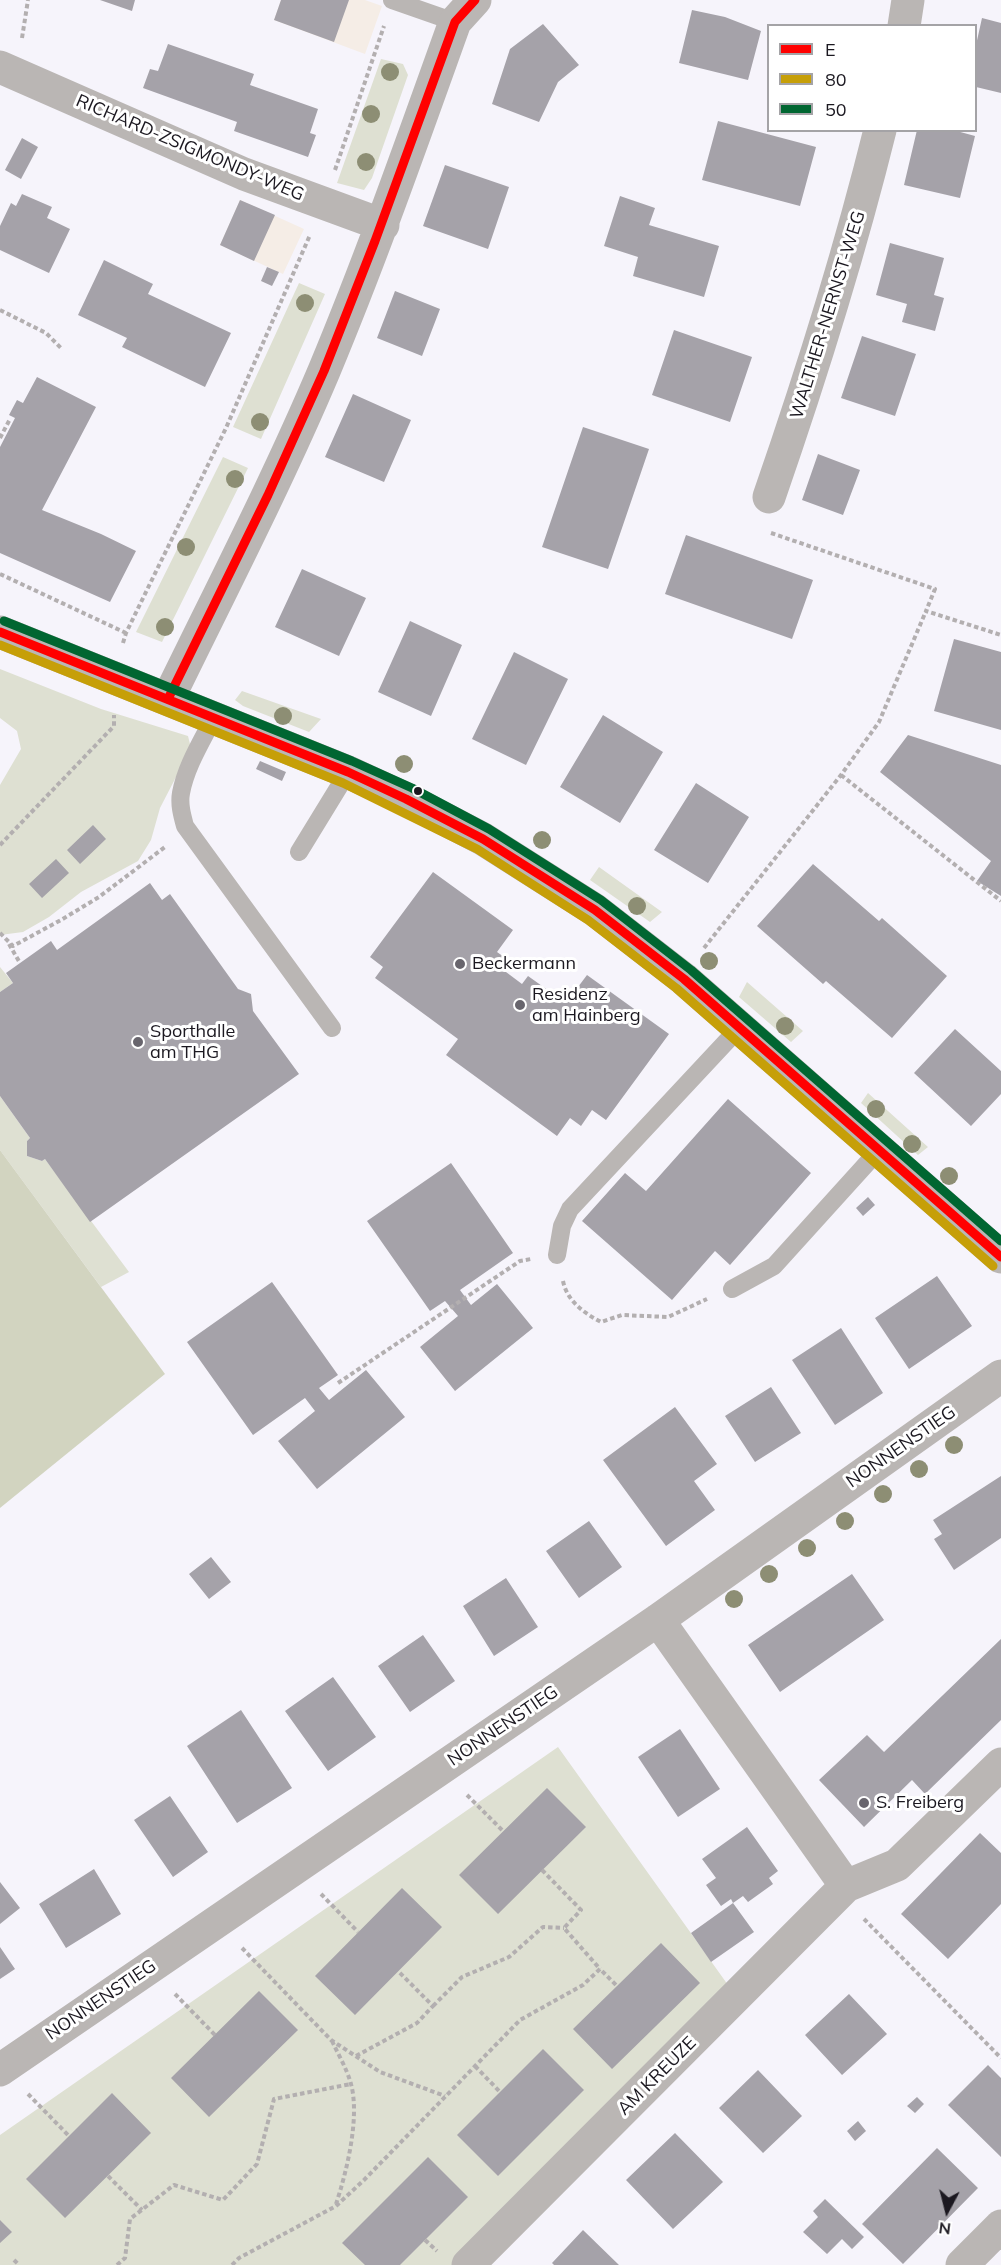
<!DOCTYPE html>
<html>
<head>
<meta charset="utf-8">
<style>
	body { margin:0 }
	#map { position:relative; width:1001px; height:2265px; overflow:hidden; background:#f6f4fb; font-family:Mulish,sans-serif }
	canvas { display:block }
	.legend { position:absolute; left:767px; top:24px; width:210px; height:108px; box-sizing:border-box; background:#fff; border:2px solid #a4a3a6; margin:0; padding:8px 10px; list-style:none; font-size:18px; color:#1b1820 }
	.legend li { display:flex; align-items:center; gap:12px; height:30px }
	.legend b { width:30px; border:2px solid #a4a3a6 }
	.north { position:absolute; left:917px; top:2181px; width:60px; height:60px; -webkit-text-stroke:4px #fff; paint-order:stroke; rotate:187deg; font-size:16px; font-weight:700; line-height:24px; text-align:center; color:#1b1820 }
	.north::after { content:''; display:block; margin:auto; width:21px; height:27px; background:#1b1820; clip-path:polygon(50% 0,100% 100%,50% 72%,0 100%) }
</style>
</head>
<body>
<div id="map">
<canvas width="1001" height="2265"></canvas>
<ul class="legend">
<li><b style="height:8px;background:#f00"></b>E</li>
<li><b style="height:8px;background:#c69f08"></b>80</li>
<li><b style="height:8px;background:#006631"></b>50</li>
</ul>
<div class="north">N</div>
</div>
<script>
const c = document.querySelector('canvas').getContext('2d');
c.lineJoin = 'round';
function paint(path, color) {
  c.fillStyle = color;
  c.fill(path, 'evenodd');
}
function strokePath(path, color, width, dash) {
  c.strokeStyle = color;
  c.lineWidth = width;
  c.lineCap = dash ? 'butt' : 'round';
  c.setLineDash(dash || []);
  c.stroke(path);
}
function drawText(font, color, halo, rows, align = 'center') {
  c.font = font + ' Mulish,sans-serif';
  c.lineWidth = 6;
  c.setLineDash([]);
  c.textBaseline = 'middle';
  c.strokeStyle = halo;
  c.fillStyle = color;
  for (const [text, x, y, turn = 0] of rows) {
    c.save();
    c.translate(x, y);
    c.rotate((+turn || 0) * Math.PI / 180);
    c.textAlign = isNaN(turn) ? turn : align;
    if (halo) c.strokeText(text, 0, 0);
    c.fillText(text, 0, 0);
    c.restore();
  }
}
paint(new Path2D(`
	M 281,0 L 365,0 L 382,6 L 365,54 L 274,20 Z
	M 240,200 L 304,229 L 283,274 L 220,245 Z`), '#f5ede6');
paint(new Path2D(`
	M 381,59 L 403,64 L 408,75 L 372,178 L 364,190 L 337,183 Z
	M 299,283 L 325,294 L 261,439 L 233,427 Z
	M 223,457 L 248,468 L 162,642 L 136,632 Z
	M 0,669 L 101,709 L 188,736 L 191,748 L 160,808 L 151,840 L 138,861 L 81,892 L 49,917 L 23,932 L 0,935 L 0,785 L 21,749 L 17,731 L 0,718 Z
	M 242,691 L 321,719 L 309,732 L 243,706 L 235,700 Z
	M 599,867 L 662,912 L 650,922 L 590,880 Z
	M 0,967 L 13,983 L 0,992 Z
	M 747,982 L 803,1031 L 791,1042 L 739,997 Z
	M 868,1093 L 928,1147 L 918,1155 L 861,1103 Z
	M 0,1096 L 30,1138 L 27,1141 L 27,1156 L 42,1161 L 45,1159 L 129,1272 L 101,1287 L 0,1150 Z
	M 558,1747 L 728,1985 L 452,2265 L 0,2265 L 0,2135 Z`), '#dee0d2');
paint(new Path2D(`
	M 0,1150 L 165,1374 L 0,1508 Z`), '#d2d4c0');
paint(new Path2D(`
	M 100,0 L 135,0 L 132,11 Z
	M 281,0 L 349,0 L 334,42 L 274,20 Z
	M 692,10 L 725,17 L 761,31 L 748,80 L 679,63 Z
	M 982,18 L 1001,23 L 1001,93 L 976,87 L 976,45 Z
	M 543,24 L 579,65 L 558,82 L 539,122 L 492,104 L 510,49 Z
	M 168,44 L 254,74 L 250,85 L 318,109 L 310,133 L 316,135 L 308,157 L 234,131 L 237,122 L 143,88 L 150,69 L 158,71 Z
	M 718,121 L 816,147 L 800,206 L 702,180 Z
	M 917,130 L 953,130 L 975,136 L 960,198 L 904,185 Z
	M 22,138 L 38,147 L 21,179 L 5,170 Z
	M 445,165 L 509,187 L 488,249 L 423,226 Z
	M 22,194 L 52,207 L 47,218 L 70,229 L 49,273 L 0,250 L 0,226 L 11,203 L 16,206 Z
	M 620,196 L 655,208 L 649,225 L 719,246 L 704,297 L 633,276 L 638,257 L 604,246 Z
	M 240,200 L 275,215 L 254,261 L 220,245 Z
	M 890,243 L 944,258 L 934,295 L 944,298 L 935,331 L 902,322 L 907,304 L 876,295 Z
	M 104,260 L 153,284 L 148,294 L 231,333 L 205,387 L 122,347 L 127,338 L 78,315 Z
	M 267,267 L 279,272 L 272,286 L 261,281 Z
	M 395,291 L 440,309 L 422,356 L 377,338 Z
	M 674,330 L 752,357 L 730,422 L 652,395 Z
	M 862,336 L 916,354 L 895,416 L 841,398 Z
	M 37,377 L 96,407 L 42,510 L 101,534 L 136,551 L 110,602 L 0,553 L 0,447 L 15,418 L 9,415 L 17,400 L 23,403 Z
	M 353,394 L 411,420 L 384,482 L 325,457 Z
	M 583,427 L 649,449 L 608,569 L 542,547 Z
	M 818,454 L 860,470 L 843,515 L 802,500 Z
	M 686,535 L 813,580 L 792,639 L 665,594 Z
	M 302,569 L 366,598 L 339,656 L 275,627 Z
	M 410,621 L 462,645 L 431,716 L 378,692 Z
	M 954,639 L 1001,652 L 1001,730 L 934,711 Z
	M 514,652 L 568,679 L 526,765 L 472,739 Z
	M 603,715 L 663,752 L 620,823 L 560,787 Z
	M 908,735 L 1001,765 L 1001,896 L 977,881 L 991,861 L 880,772 Z
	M 260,761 L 286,772 L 282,781 L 256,769 Z
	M 696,783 L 749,817 L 708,883 L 654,850 Z
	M 93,825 L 106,839 L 80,864 L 67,850 Z
	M 56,859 L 69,873 L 42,898 L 29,884 Z
	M 813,864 L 879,921 L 882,918 L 947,976 L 892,1038 L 826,981 L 823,984 L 757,926 Z
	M 433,872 L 513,930 L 497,952 L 504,957 L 498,966 L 522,984 L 528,976 L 566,1003 L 587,975 L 669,1034 L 606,1120 L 592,1110 L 581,1126 L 570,1118 L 557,1136 L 446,1055 L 458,1039 L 375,978 L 383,967 L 370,957 Z
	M 150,883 L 162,900 L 170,894 L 238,989 L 251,994 L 253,1011 L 299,1074 L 90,1222 L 45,1159 L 42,1161 L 27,1156 L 27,1141 L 30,1138 L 0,1096 L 0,992 L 13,983 L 6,973 L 51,941 L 57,950 Z
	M 955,1029 L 1001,1071 L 1001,1094 L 971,1126 L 914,1073 Z
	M 728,1099 L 811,1173 L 730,1265 L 715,1251 L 672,1300 L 582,1221 L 625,1173 L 646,1191 Z
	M 451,1163 L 513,1253 L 460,1290 L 471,1305 L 497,1284 L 533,1328 L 455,1391 L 420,1347 L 458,1316 L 445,1301 L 430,1311 L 367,1221 Z
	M 868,1197 L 875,1205 L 863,1216 L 856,1208 Z
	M 937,1276 L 972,1326 L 909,1369 L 875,1318 Z
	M 272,1282 L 338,1375 L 319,1388 L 329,1400 L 366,1370 L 405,1417 L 317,1489 L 278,1441 L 315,1411 L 305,1398 L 253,1435 L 187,1342 Z
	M 841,1328 L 883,1393 L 835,1425 L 792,1360 Z
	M 771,1387 L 801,1433 L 755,1462 L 725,1416 Z
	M 675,1407 L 717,1464 L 694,1481 L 715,1510 L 666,1546 L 603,1460 Z
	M 1001,1476 L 1001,1538 L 954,1570 L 934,1539 L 942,1534 L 933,1520 Z
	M 589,1521 L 622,1567 L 579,1598 L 546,1551 Z
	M 211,1557 L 231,1582 L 209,1599 L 189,1574 Z
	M 852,1574 L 884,1620 L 780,1692 L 748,1645 Z
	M 506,1578 L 538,1627 L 494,1656 L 463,1606 Z
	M 423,1635 L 455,1681 L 410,1712 L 378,1666 Z
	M 1001,1639 L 1001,1720 L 925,1794 L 912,1780 L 864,1827 L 819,1780 L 867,1735 L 884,1752 Z
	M 333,1677 L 376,1737 L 328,1771 L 285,1711 Z
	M 241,1710 L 292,1788 L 237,1823 L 187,1746 Z
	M 680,1729 L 720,1789 L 678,1817 L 638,1757 Z
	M 547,1788 L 586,1827 L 498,1914 L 459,1875 Z
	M 170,1796 L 208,1852 L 173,1877 L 134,1820 Z
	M 747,1827 L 778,1871 L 769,1878 L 773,1884 L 748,1902 L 743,1896 L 733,1903 L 754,1932 L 711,1962 L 691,1933 L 733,1903 L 731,1899 L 721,1906 L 706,1885 L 716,1878 L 702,1859 Z
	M 980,1833 L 1001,1853 L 1001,1904 L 948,1959 L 901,1914 Z
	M 94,1869 L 121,1914 L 66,1948 L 39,1904 Z
	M 0,1882 L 20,1908 L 0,1924 Z
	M 402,1888 L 442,1927 L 355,2015 L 315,1976 Z
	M 661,1943 L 700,1983 L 612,2069 L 573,2029 Z
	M 0,1947 L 15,1969 L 0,1979 Z
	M 259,1991 L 298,2030 L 209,2117 L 171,2078 Z
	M 849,1994 L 887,2034 L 842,2075 L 805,2035 Z
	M 543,2049 L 584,2090 L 498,2176 L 457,2135 Z
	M 988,2065 L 1001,2078 L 1001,2157 L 948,2105 Z
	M 758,2070 L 802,2116 L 763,2153 L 719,2108 Z
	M 112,2093 L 151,2133 L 65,2218 L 26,2179 Z
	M 917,2097 L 924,2104 L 915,2113 L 907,2106 Z
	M 858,2121 L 866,2131 L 855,2141 L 847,2131 Z
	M 675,2133 L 723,2182 L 673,2229 L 626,2180 Z
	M 937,2148 L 978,2188 L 903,2264 L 862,2224 Z
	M 428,2157 L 468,2197 L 400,2265 L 365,2265 L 342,2243 Z
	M 825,2199 L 864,2237 L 852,2249 L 842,2239 L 827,2254 L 803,2232 L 818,2217 L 813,2211 Z
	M 0,2220 L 12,2232 L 0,2243 Z
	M 583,2230 L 619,2265 L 554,2265 L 552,2263 Z`), '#a5a2a9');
strokePath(new Path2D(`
	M 22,38 L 28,0
	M 335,170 L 384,26
	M 0,310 L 46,333 L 61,348
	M 0,438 L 10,419
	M 771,533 L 935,589 L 926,611 L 1001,635
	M 0,574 L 126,633
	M 123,643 L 126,633 L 226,428 L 310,235
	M 841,775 L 1001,901
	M 0,845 L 114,726 L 114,715
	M 0,933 L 13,946 L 61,920 L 99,897 L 165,847
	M 9,944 L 20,963
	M 704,948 L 841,775 L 879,722 L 926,611
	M 563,1281 C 567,1301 584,1313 601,1322 L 622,1315 L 668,1317 L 707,1299
	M 338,1383 L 520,1261 L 531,1259
	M 467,1795 L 503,1831
	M 542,1870 L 581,1910 L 564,1928 L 600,1969
	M 321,1894 L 358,1932
	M 864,1919 L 1001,2058
	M 242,1948 L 331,2040 L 380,2072 L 445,2096
	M 175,1994 L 215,2035
	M 433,2006 L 462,1977 L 509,1957 L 543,1927 L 564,1928
	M 332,2041 C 338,2054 347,2069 351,2084 C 360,2117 347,2171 336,2204
	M 356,2056 L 417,2023 L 433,2006 L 398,1971
	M 475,2066 L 500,2092
	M 28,2094 L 69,2136
	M 108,2176 L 142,2210
	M 425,2240 L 437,2251
	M 14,2260 L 19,2265
	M 117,2265 L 125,2258 L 130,2219 L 174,2185 L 223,2200 L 257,2164 L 274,2099 L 351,2084
	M 232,2265 L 239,2258 L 336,2206 L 364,2180 L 520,2020 L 583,1985 L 600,1969 L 617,1986`), '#b3afb0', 4, [4.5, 3]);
strokePath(new Path2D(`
	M 392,0 L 455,22
	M 214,717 C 202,741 186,766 181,793 C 179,804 182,815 185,826 L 332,1028
	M 299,852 L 348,772
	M 557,1255 L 562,1226 L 570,1209 L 740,1027
	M 732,1289 L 774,1266 L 879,1150`), '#bab6b4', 18);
strokePath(new Path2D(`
	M 904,26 L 908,0
	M 0,67 L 244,174 L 383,225
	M 769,497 C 811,376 849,255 880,130
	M 0,632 L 348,772 L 406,799 L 483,839 L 595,910 L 684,979 L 1001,1257
	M 168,699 C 221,590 277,482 324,371 C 372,256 413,139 455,22 L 475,0
	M 658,1620 L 846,1886
	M 0,2070 L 658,1620 L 1001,1376
	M 468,2265 L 846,1886 L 897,1865 L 1001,1764`), '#bab6b4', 33);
strokePath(new Path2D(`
	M 962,2265 L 1001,2226`), '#bab6b4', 33);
strokePath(new Path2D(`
	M 0,632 L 348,772 L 406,799 L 483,839 L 595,910 L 684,979 L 1001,1257
	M 168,699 L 268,495 L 324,371 L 375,241 L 455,22 L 475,0`), '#f00', 9);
strokePath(new Path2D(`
	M 0,645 L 343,783 L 477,849 L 588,920 L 676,988 L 993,1266`), '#c69f08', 9);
strokePath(new Path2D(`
	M 4,621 L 352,761 L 412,788 L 489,829 L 601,900 L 691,970 L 1001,1241`), '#006631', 9);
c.fillStyle = '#8d8e74';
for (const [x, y] of [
	[390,72],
	[371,114],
	[366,162],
	[305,303],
	[260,422],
	[235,479],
	[186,547],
	[165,627],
	[283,716],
	[404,764],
	[542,840],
	[637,906],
	[709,961],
	[785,1026],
	[876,1109],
	[912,1144],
	[949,1176],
	[954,1445],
	[919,1469],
	[883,1494],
	[845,1521],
	[807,1548],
	[769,1574],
	[734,1599]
]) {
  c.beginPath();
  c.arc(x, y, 9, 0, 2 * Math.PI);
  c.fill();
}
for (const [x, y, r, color] of [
	[418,791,5,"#1b1820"],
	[460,964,6,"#68656d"],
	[520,1005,6,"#68656d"],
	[138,1042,6,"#68656d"],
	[864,1803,6,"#68656d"]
]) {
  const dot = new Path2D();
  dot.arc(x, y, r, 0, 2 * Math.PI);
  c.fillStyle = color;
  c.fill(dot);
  strokePath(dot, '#fff', 2);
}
drawText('18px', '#1b1820', '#fff', [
	["RICHARD-ZSIGMONDY-WEG",190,148,23],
	["WALTHER-NERNST-WEG",828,315,-73],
	["NONNENSTIEG",901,1447,-35],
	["NONNENSTIEG",503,1726,-34],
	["NONNENSTIEG",101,2000,-34],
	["AM KREUZE",657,2076,-45]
]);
drawText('18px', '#1b1820', '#fff', [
	["Beckermann",472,964],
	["Residenz",532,995],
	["am Hainberg",532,1016],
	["Sporthalle",150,1032],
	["am THG",150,1053],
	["S. Freiberg",876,1803]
], 'left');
</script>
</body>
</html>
